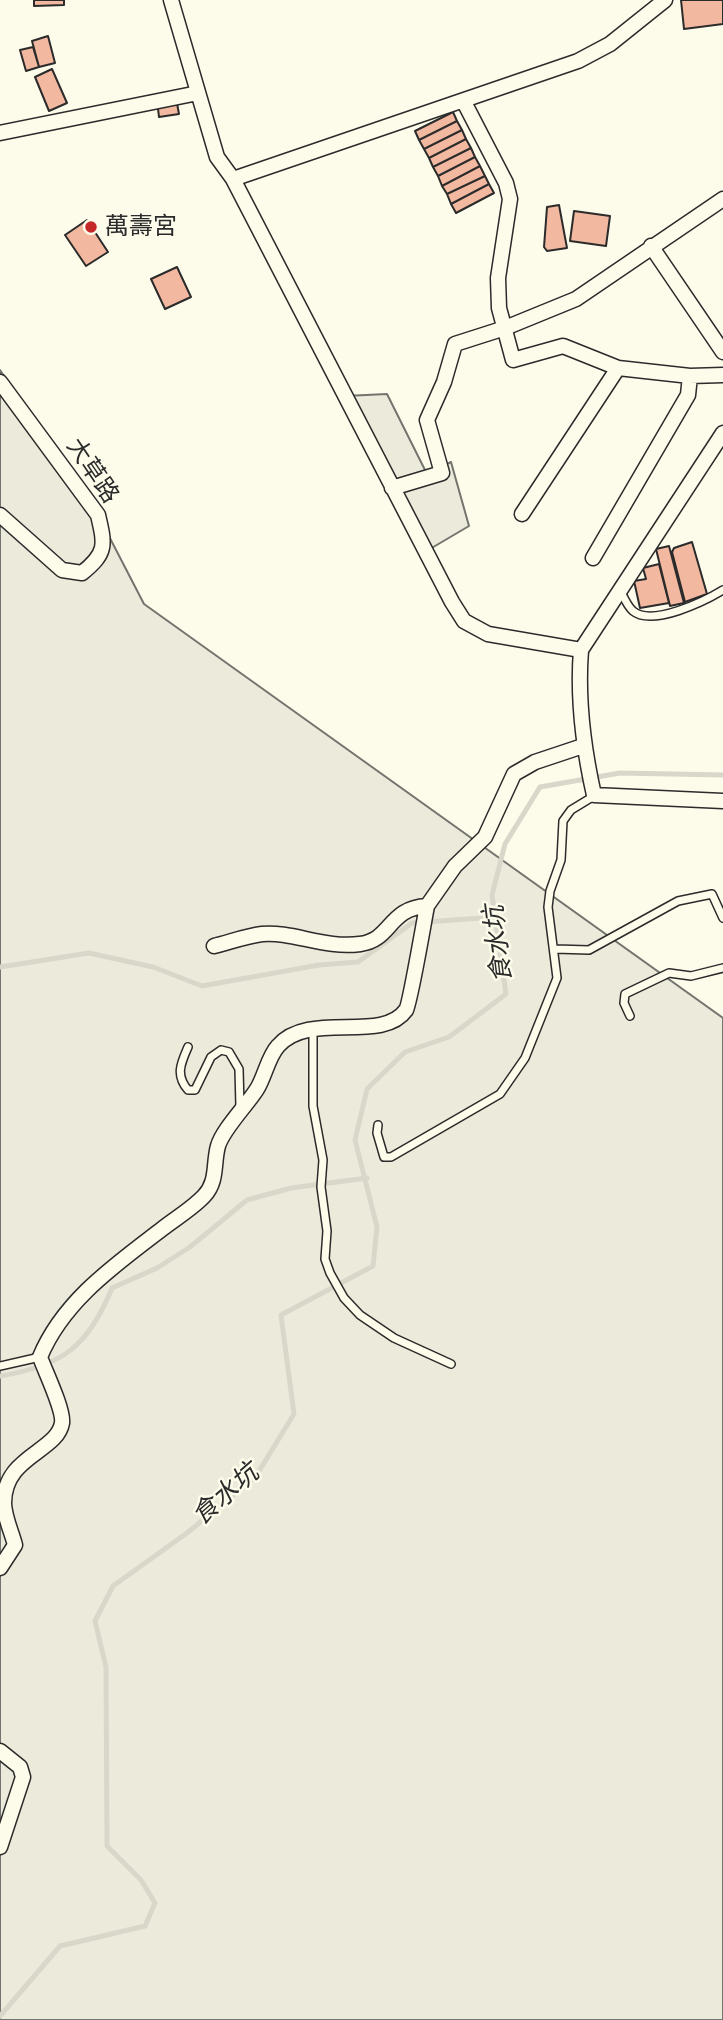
<!DOCTYPE html>
<html>
<head>
<meta charset="utf-8">
<style>
	body { margin:0 }
	canvas { display:block; background:#fdfbea }
</style>
</head>
<body>
<canvas width="723" height="2020"></canvas>
<script>
const c = document.querySelector('canvas').getContext('2d');
c.lineJoin = 'round';
function paint(path, color) {
  c.fillStyle = color;
  c.fill(path, 'evenodd');
}
function strokePath(path, color, width, dash) {
  c.strokeStyle = color;
  c.lineWidth = width;
  c.lineCap = dash ? 'butt' : 'round';
  c.setLineDash(dash || []);
  c.stroke(path);
}
function drawText(font, color, halo, rows, align = 'center') {
  c.font = font + ' "Fira Sans","Noto Sans TC",sans-serif';
  c.lineWidth = 5;
  c.setLineDash([]);
  c.textBaseline = 'middle';
  c.strokeStyle = halo;
  c.fillStyle = color;
  for (const [text, x, y, turn = 0] of rows) {
    c.save();
    c.translate(x, y);
    c.rotate((+turn || 0) * Math.PI / 180);
    c.textAlign = isNaN(turn) ? turn : align;
    if (halo) c.strokeText(text, 0, 0);
    c.fillText(text, 0, 0);
    c.restore();
  }
}
const green = new Path2D(`
	M 0,370 L 98,515 L 144,604 L 723,1018 L 723,2020 L 0,2020 Z
	M 387,394 L 427,474 L 451,462 L 469,526 L 430,549 L 345,396 Z`);
paint(green, '#ecebdb');
strokePath(green, '#74746e', 2);
strokePath(new Path2D(`
	M 0,967 L 89,953 L 153,967 L 202,986 L 319,965 L 358,962 L 412,923 L 495,917
	M 0,1376 C 62,1366 88,1347 112,1288 L 157,1268 L 190,1247 L 247,1200 L 291,1188 L 367,1178
	M 0,2016 L 60,1946 L 145,1926 L 155,1903 L 141,1880 L 107,1846 L 106,1667 L 95,1621 L 113,1586 L 187,1533 L 256,1476 L 294,1414 L 281,1315 L 373,1266 L 377,1227 L 355,1140 L 367,1089 L 405,1052 L 449,1037 L 506,994 L 492,895 L 505,844 L 540,787 L 620,773 L 723,775`), '#d8d7c9', 5);
const building = new Path2D(`
	M 34,0 L 64,0 L 64,5 L 34,6 Z
	M 681,0 L 723,0 L 723,24 L 684,29 Z
	M 48,36 L 55,63 L 39,67 L 32,41 Z
	M 33,47 L 39,67 L 26,71 L 20,50 Z
	M 52,69 L 67,103 L 49,111 L 35,77 Z
	M 176,98 L 179,114 L 159,117 L 157,101 Z
	M 453,112 L 457,121 L 419,140 L 415,131 Z
	M 457,121 L 462,130 L 424,149 L 419,140 Z
	M 462,130 L 466,139 L 429,158 L 424,149 Z
	M 466,139 L 471,148 L 433,167 L 429,158 Z
	M 471,148 L 475,157 L 438,176 L 433,167 Z
	M 475,157 L 480,166 L 442,186 L 438,176 Z
	M 480,166 L 485,176 L 447,194 L 442,186 Z
	M 485,176 L 489,184 L 451,204 L 447,194 Z
	M 489,184 L 494,193 L 456,213 L 451,204 Z
	M 559,205 L 567,248 L 547,251 L 544,247 L 547,207 Z
	M 574,211 L 610,216 L 606,246 L 570,241 Z
	M 87,220 L 108,252 L 86,266 L 65,235 Z
	M 177,267 L 191,297 L 165,309 L 151,279 Z
	M 692,542 L 707,594 L 685,602 L 672,552 L 674,548 Z
	M 669,546 L 684,603 L 670,606 L 656,549 Z
	M 659,564 L 669,603 L 640,608 L 634,581 L 646,579 L 643,568 Z`);
paint(building, '#f2b8a0');
strokePath(building, '#2b2b2b', 2);
const service = new Path2D(`
	M 621,592 C 624,598 628,607 633,611 C 652,627 705,601 723,590
	M 555,949 L 589,950 L 678,901 L 712,894 L 723,918
	M 630,1016 L 624,1003 L 625,994 L 669,973 L 691,976 L 723,968
	M 313,1030 L 313,1106 L 323,1160 L 321,1187 L 327,1231 L 325,1259 L 330,1273 L 344,1298 L 360,1315 L 394,1338 L 451,1364
	M 188,1047 C 181,1063 175,1075 188,1090 L 195,1090 L 211,1057 L 221,1050 L 229,1052 L 239,1069 L 240,1107
	M 378,1125 L 377,1133 L 384,1157 L 391,1157 L 500,1094 L 525,1058 L 557,978 L 548,907 L 550,891 L 561,860 L 563,821 L 571,810 L 594,796
	M 0,1366 L 40,1357`);
const minor = new Path2D(`
	M 171,0 L 217,157 L 233,179 L 452,602 L 464,621 L 488,634 L 581,650
	M 464,102 L 506,183 L 510,199 L 498,278 L 499,308 L 513,360 L 563,346 L 618,368 L 690,376 L 723,375
	M 0,133 L 198,93
	M 233,179 L 578,61 L 610,44 L 665,0
	M 651,246 L 723,352
	M 0,382 L 98,515 C 105,545 107,553 82,573 L 62,570 L 0,515
	M 723,433 L 581,650 C 577,700 583,746 594,795 L 723,801
	M 392,488 L 442,473 L 427,420 L 444,382 L 455,344 L 505,328 L 576,299 L 723,199
	M 522,514 L 618,368
	M 593,558 L 688,395 L 690,376
	M 214,946 C 230,942 246,936 262,934 C 292,931 325,949 360,944 C 392,940 388,908 427,906 L 455,866 L 485,837 L 514,774 L 535,762 L 583,746
	M 0,1568 L 15,1545 C 12,1533 4,1516 4,1503 C 4,1456 57,1452 62,1423 C 64,1410 45,1371 40,1357 C 63,1301 115,1265 162,1229 C 176,1218 193,1208 204,1196 C 218,1181 213,1164 218,1146 C 223,1129 247,1105 257,1089 C 265,1076 268,1057 278,1046 C 309,1010 382,1044 406,1010 C 410,1004 424,921 427,906
	M 0,1751 L 20,1767 L 23,1777 L 0,1847`);
strokePath(service, '#2b2b2b', 10);
strokePath(minor, '#2b2b2b', 17);
strokePath(service, '#fdfbea', 7);
strokePath(minor, '#fdfbea', 14);
for (const [x, y, r, color] of [
	[91,227,7,"#c62828"]
]) {
  const dot = new Path2D();
  dot.arc(x, y, r, 0, 2 * Math.PI);
  c.fillStyle = color;
  c.fill(dot);
  strokePath(dot, '#fdfbea', 2.5);
}
drawText('24px', '#2b2b2b', '#fdfbea', [
	["萬壽宮",105,227]
], 'left');
drawText('24px', '#2b2b2b', '#fdfbea', [
	["大草路",92,471,56]
]);
drawText('italic 26px', '#2b2b2b', '#fdfbea', [
	["食水坑",499,944,-97],
	["食水坑",226,1495,-41]
]);
</script>
</body>
</html>
